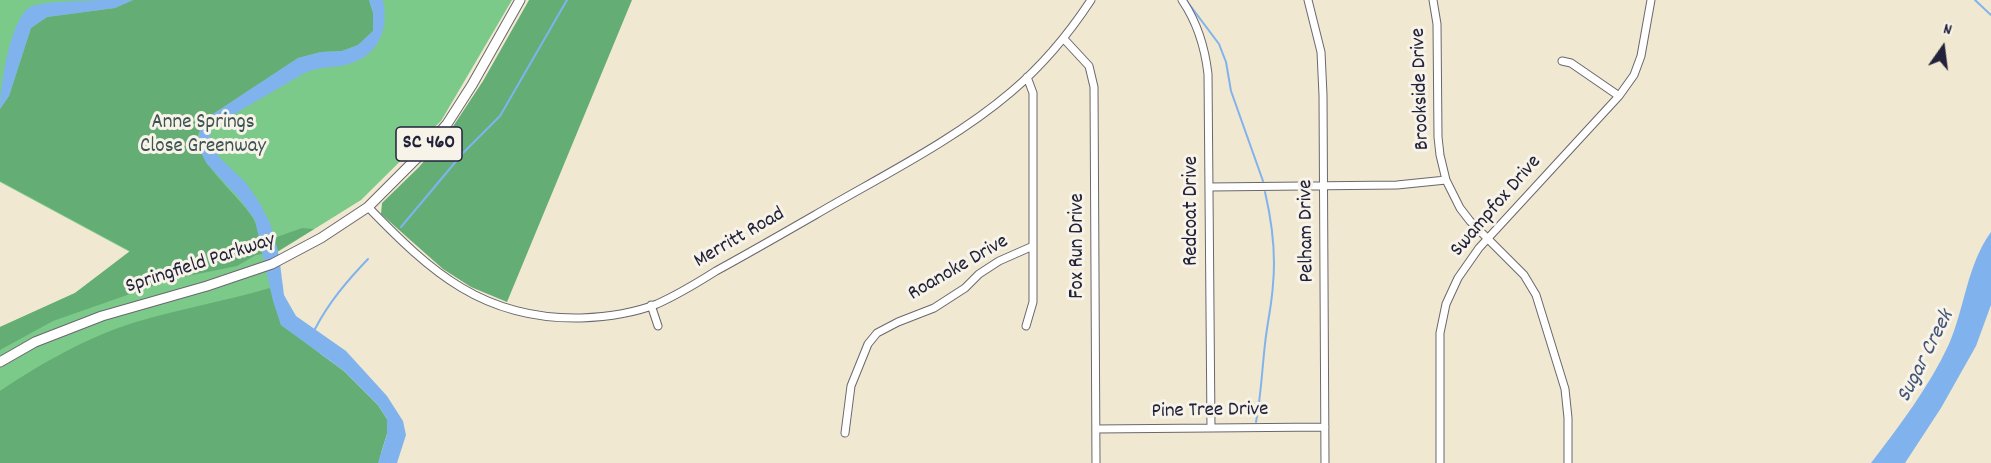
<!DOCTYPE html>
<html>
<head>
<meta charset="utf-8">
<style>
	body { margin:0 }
	#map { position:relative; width:1991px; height:463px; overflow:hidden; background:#f0e8d0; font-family:Dekko,sans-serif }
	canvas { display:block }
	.north { position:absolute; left:1913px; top:18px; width:60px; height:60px; -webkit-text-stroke:4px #f7f3e8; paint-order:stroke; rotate:14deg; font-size:16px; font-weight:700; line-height:24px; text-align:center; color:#22223b }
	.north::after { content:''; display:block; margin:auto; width:21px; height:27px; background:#22223b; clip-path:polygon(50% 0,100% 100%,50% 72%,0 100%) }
</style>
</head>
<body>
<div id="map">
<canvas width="1991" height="463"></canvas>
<div class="north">N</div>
</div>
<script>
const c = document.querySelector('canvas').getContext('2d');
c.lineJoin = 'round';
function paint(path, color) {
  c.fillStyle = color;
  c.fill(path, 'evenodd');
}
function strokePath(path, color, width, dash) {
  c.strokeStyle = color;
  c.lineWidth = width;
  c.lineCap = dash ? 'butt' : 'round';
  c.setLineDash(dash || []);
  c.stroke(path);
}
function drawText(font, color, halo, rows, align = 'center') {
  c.font = font + ' Dekko,sans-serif';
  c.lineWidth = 6;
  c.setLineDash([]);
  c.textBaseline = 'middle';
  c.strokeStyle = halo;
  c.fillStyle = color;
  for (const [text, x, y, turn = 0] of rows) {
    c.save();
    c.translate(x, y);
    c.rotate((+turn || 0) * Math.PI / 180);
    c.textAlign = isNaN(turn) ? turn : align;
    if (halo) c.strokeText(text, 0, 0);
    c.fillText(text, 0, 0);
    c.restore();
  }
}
paint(new Path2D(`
	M 0,0 L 512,0 L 441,121 L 361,200 L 271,256 L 276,291 L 307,333 L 388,463 L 0,463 L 0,327 L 75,293 L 130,252 L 0,182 Z`), '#7bca89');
paint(new Path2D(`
	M 133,0 L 369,0 L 373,13 L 373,31 L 358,45 L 342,51 L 321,52 L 298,58 L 207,118 C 204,123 200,129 198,135 C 192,159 240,196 253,218 C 259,228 260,243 262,254 L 256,255 L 237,266 L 173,279 L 53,321 L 0,350 L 0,327 L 75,293 L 130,251 L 0,181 L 0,109 L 9,96 L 31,28 L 47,17 L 115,8 Z
	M 529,0 L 632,0 L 507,302 L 471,287 L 443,269 L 381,214 L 382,203 L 419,167 L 452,128 L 483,81 Z
	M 302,228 L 314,229 L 278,251 L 274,238 Z
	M 270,288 L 281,325 L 344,371 L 378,405 L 387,419 L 387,434 L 378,463 L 0,463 L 0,391 C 42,363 87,337 136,322 C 180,309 225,301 270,288 Z`), '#64ae75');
paint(new Path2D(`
	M 99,0 L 133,0 L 115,8 L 47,17 L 31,28 L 9,96 L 0,109 C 0,88 10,19 30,7 C 46,0 80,2 99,0 Z
	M 369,0 L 383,0 C 390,34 375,60 340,66 C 327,68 316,67 303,74 L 212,127 L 209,141 L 219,157 L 246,183 L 259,202 L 270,223 L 279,256 L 284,295 L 296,316 L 346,351 L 387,396 L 403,421 L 406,435 L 397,463 L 378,463 L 387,434 L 387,419 L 378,405 L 344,371 L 281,325 L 273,301 L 255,220 L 239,198 L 207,164 L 198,147 L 200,129 L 207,118 L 298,58 L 321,52 L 342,51 L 358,45 L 373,31 L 373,13 Z
	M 1991,232 L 1991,305 L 1976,346 L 1941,408 L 1905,463 L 1871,463 C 1900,425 1929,387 1949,344 C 1965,307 1967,265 1991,232 Z`), '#80b3ed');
strokePath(new Path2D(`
	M 1186,0 L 1219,44 L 1226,62 L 1231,91 L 1263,181
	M 1975,0 L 1991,15
	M 401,227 L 463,153 L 500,116 L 567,0
	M 315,329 C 329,302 347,281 368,259
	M 1256,422 C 1261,396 1262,370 1265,344 C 1267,324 1272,304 1273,284 C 1276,253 1272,222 1265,192`), '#80b3ed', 2);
const minor = new Path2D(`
	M 1182,0 C 1197,22 1205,48 1208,74 L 1211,428
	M 1308,0 L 1321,52 L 1323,95 L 1325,463
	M 1433,0 L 1437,24 L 1438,137 L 1440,155 L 1446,180 L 1460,208 L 1470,221 L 1524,275 L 1536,295 L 1565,389 L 1568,418 L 1568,463
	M 1064,39 L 1089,66 L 1094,87 L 1096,463
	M 1562,61 L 1571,63 L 1619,96
	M 1210,187 L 1397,185 L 1446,180
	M 368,207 C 431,272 483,320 581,318 C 606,317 634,313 657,304 C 677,295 697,283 716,271 C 749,253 782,234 815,215 C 878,178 955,140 1011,92 C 1043,65 1068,35 1091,0
	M 651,305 L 658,326
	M 1026,326 L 1033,302 L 1033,93 L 1027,77
	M 1096,429 L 1325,427
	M 845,433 L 851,386 L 868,344 L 877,333 L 898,322 L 934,308 L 965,288 L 979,274 L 999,261 L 1033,246
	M 1440,463 L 1440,333 L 1446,304 L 1458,278 L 1479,248 L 1619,96 L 1634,75 L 1641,56 L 1651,0`);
const major = new Path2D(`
	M 0,362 L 35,342 L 102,316 L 207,286 L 272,264 L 321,238 L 368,207 L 417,158 L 447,124 L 472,85 L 520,0`);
strokePath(minor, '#6a676f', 9);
strokePath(major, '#6a676f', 11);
strokePath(minor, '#fff', 7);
strokePath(major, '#fff', 9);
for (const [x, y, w] of [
	[429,144,66]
]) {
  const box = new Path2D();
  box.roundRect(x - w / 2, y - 17, w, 34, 4.5);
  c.fillStyle = '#f7f3e8';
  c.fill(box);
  strokePath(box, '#22223b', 1.5);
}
drawText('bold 20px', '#22223b', null, [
	["SC 460",429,144]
]);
drawText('21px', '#22223b', '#f7f3e8', [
	["Brookside Drive",1422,89,-92],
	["Swampfox Drive",1497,207,-49],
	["Redcoat Drive",1193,211,-90],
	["Pelham Drive",1308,231,-91],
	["Merritt Road",740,239,-30],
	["Fox Run Drive",1079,246,-90],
	["Springfield Parkway",201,265,-18],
	["Roanoke Drive",959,269,-30],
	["Pine Tree Drive",1210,412,-1]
]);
drawText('21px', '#3d5452', '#f7f3e8', [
	["Anne Springs",203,124],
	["Close Greenway",203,148]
]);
drawText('italic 22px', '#435579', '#f7f3e8', [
	["Sugar Creek",1927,357,-63]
]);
</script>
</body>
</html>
